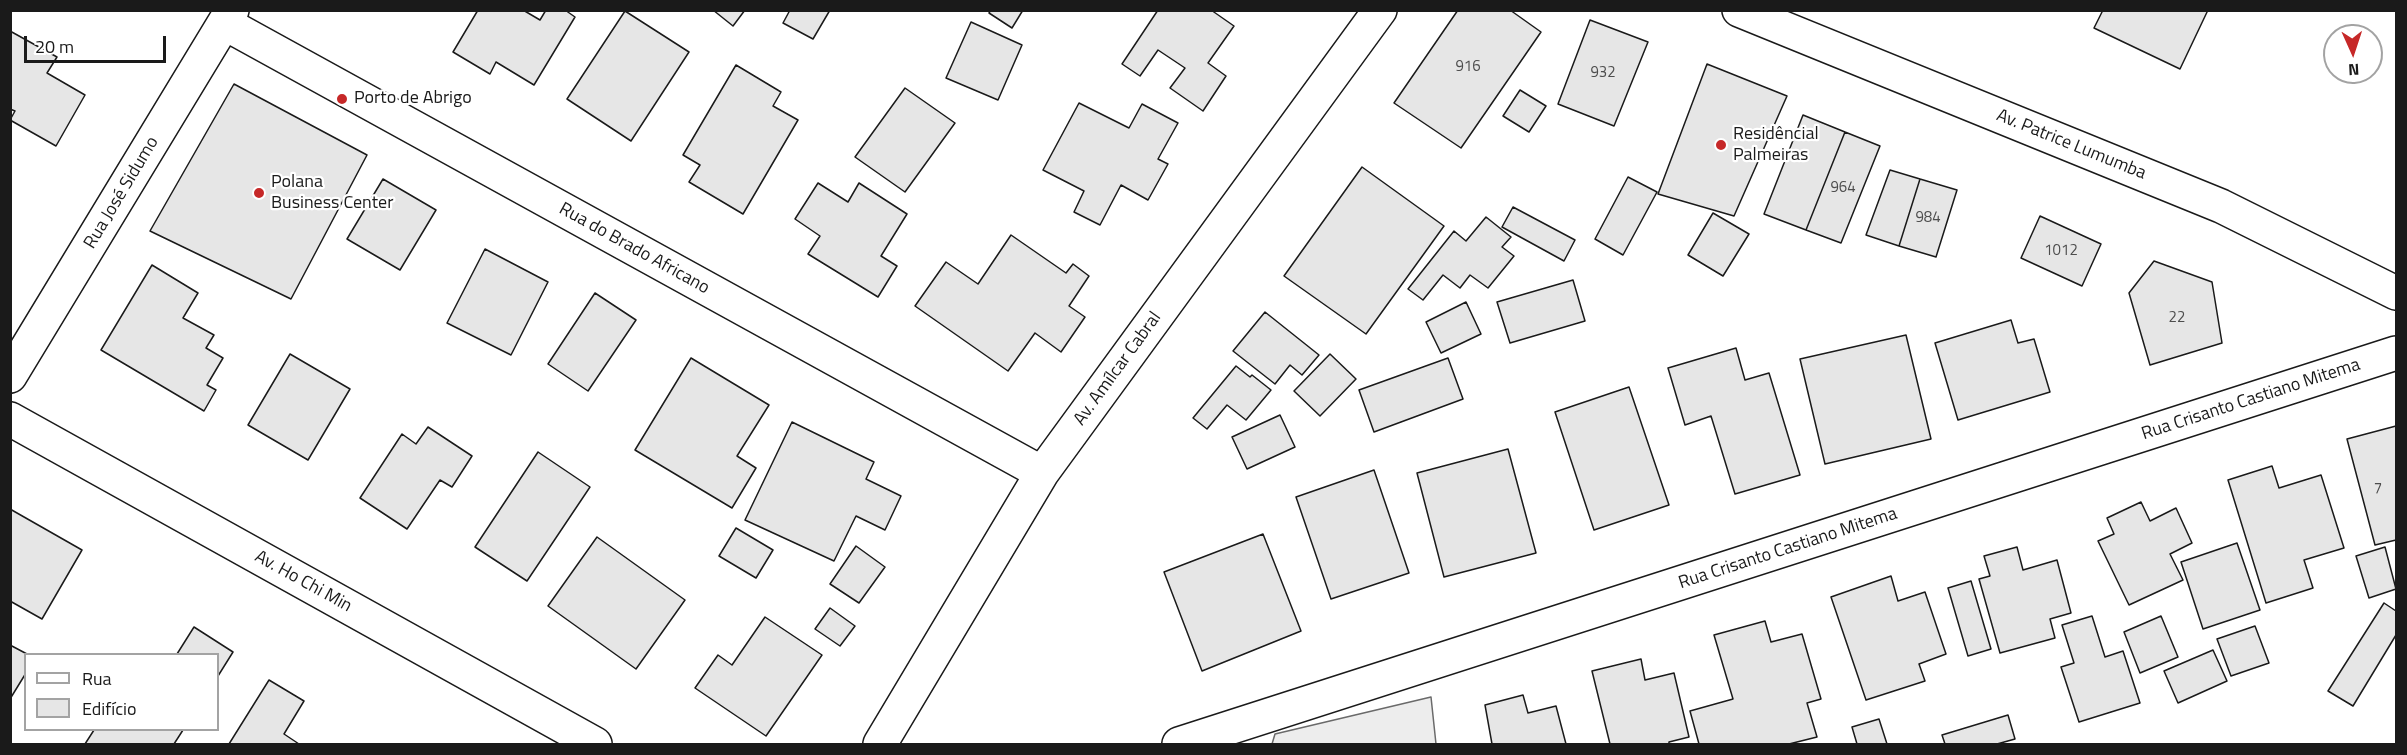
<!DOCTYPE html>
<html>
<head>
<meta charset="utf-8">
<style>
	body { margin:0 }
	#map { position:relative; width:2407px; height:755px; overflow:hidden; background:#fff; font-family:"Titillium Web",sans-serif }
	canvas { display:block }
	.frame { position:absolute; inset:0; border:12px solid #1a1a1a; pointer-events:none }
	.legend { position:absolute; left:24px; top:653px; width:195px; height:78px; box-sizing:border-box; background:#fff; border:2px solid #a3a3a3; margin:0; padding:8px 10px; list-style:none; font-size:18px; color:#1a1a1a }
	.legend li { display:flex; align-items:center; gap:12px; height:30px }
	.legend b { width:30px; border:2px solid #a3a3a3 }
	.north { position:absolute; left:2323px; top:24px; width:60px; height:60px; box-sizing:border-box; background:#fff; border:2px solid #a3a3a3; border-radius:50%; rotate:177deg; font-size:16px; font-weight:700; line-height:24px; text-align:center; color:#1a1a1a }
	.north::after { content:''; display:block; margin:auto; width:21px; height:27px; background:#c62828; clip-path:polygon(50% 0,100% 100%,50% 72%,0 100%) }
	.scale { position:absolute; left:24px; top:36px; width:142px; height:27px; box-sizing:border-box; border:3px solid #1a1a1a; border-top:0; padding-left:8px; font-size:18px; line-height:21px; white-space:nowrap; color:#1a1a1a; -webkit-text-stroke:4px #fff; paint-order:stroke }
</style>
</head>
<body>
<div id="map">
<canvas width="2407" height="755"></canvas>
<div class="frame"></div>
<ul class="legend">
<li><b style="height:8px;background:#fff"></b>Rua</li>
<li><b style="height:16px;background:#e6e6e6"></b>Edifício</li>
</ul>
<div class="north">N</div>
<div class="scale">20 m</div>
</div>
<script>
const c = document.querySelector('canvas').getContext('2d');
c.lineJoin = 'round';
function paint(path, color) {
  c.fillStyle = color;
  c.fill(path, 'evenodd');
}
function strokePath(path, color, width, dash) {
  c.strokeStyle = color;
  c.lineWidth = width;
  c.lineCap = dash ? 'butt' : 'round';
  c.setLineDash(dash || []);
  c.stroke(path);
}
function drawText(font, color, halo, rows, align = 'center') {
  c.font = font + ' "Titillium Web",sans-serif';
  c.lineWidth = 4.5;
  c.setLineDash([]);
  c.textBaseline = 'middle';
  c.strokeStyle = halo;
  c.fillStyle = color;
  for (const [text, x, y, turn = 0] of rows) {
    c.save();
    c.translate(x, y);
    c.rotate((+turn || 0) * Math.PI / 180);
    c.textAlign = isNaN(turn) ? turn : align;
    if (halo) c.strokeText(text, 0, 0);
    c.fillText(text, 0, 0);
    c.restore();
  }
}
const parking = new Path2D(`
	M 1431,697 L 1436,744 L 1272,744 L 1275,734 Z`);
paint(parking, '#ededed');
strokePath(parking, '#6a6a6a', 1.5);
const building = new Path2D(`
	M 478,10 L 523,10 L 540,20 L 546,10 L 565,10 L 575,17 L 534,85 L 496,62 L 490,74 L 453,52 Z
	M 713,10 L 745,10 L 733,26 Z
	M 790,10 L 830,10 L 813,39 L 783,23 Z
	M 991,10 L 1023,10 L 1012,28 L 989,13 Z
	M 1158,10 L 1211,10 L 1234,26 L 1208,63 L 1226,76 L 1203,111 L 1170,88 L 1185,68 L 1158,50 L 1140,76 L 1122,64 Z
	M 1458,10 L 1510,10 L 1541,32 L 1461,148 L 1394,103 Z
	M 2103,10 L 2208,10 L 2180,69 L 2094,28 Z
	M 625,11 L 689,52 L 631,141 L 567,99 Z
	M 1590,20 L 1648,42 L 1614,126 L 1558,104 Z
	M 971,22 L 1022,45 L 998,100 L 946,78 Z
	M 10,31 L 57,57 L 47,73 L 85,95 L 56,146 L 10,120 L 15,111 L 10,109 Z
	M 1707,64 L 1787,96 L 1734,216 L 1658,194 Z
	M 736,65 L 781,92 L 773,106 L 798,120 L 743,214 L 689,182 L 700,165 L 683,155 Z
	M 234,84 L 367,155 L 291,299 L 150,231 Z
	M 905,88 L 955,123 L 905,192 L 855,157 Z
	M 1520,90 L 1546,106 L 1529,132 L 1503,116 Z
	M 1079,103 L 1129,128 L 1142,104 L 1178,123 L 1158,159 L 1168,164 L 1148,200 L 1121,185 L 1100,225 L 1074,212 L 1084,191 L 1043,170 Z
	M 1803,115 L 1845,132 L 1806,230 L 1764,214 Z
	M 1845,132 L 1880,146 L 1841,243 L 1806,230 Z
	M 1362,167 L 1444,226 L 1366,334 L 1284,276 Z
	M 1890,170 L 1920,179 L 1899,246 L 1866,235 Z
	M 1628,177 L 1657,192 L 1623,255 L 1595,239 Z
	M 383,179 L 436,210 L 400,270 L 347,239 Z
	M 1920,179 L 1957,190 L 1936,257 L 1899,246 Z
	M 818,183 L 848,202 L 859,183 L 907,214 L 881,256 L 897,266 L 878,297 L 808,254 L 820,236 L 795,219 Z
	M 1513,207 L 1575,240 L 1564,261 L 1502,227 Z
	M 1713,213 L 1749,234 L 1723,276 L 1688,255 Z
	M 2040,216 L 2101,244 L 2082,286 L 2021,258 Z
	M 1486,217 L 1511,237 L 1502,247 L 1514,256 L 1488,288 L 1470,275 L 1460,288 L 1443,275 L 1423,300 L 1408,289 L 1454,231 L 1466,241 Z
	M 1011,235 L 1066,273 L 1073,264 L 1089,276 L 1069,306 L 1085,317 L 1061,352 L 1035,333 L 1008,371 L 915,306 L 946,262 L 978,284 Z
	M 485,249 L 548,282 L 511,355 L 447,323 Z
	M 2154,261 L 2212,282 L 2222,343 L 2150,365 L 2129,293 Z
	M 152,265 L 198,293 L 183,318 L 214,335 L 206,348 L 223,358 L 207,385 L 216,390 L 204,411 L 101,350 Z
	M 1573,280 L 1585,321 L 1510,343 L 1497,302 Z
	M 595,293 L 636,320 L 588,391 L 548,364 Z
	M 1466,302 L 1481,334 L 1441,353 L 1426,322 Z
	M 1265,312 L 1319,355 L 1302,375 L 1290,365 L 1275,384 L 1233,351 Z
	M 2011,320 L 2018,343 L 2034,339 L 2050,392 L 1958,420 L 1935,343 Z
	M 1906,335 L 1931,439 L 1825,464 L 1800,359 Z
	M 1736,348 L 1745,380 L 1769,373 L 1800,475 L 1735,494 L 1711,416 L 1685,425 L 1668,368 Z
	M 290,354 L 350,389 L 308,460 L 248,425 Z
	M 1330,354 L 1356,379 L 1320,416 L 1294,391 Z
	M 691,358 L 769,405 L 737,456 L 756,468 L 732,508 L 635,450 Z
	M 1448,358 L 1463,399 L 1374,432 L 1359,390 Z
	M 1236,366 L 1250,377 L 1252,375 L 1271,390 L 1246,420 L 1227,405 L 1207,429 L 1193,418 Z
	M 1629,387 L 1669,505 L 1594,530 L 1555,412 Z
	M 1280,415 L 1295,447 L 1247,469 L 1232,437 Z
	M 792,422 L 874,462 L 866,479 L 901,496 L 885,530 L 856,516 L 834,561 L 745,520 Z
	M 2396,426 L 2396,540 L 2375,545 L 2347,439 Z
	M 428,427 L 472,456 L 452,487 L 440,480 L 407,529 L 360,498 L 402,434 L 416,444 Z
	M 1508,449 L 1536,553 L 1444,577 L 1417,473 Z
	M 538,452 L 590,487 L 527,581 L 475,547 Z
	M 2272,466 L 2279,488 L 2321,475 L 2344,548 L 2304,560 L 2313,588 L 2266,603 L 2228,480 Z
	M 1374,470 L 1409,573 L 1331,599 L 1296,497 Z
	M 2141,502 L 2150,521 L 2176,508 L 2192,543 L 2170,554 L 2183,580 L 2129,605 L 2098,541 L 2114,534 L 2107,518 Z
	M 10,509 L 82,550 L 42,619 L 10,601 Z
	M 736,528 L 773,550 L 756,578 L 719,556 Z
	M 1263,534 L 1301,631 L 1202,671 L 1164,572 Z
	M 597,537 L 685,600 L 636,669 L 548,606 Z
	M 2237,543 L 2260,610 L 2203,629 L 2181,562 Z
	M 856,546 L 885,567 L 859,603 L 830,584 Z
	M 2017,547 L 2023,570 L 2057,560 L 2071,613 L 2050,619 L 2055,638 L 2000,653 L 1979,579 L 1990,576 L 1984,556 Z
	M 2385,547 L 2396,589 L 2369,598 L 2356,556 Z
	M 1891,576 L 1898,601 L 1925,592 L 1946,654 L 1919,664 L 1925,681 L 1866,700 L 1831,597 Z
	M 1971,581 L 1991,649 L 1968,656 L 1948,588 Z
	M 2384,603 L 2396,611 L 2396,635 L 2353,706 L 2328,691 Z
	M 830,608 L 855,626 L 840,646 L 815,629 Z
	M 2092,616 L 2105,657 L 2123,651 L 2140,703 L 2079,722 L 2061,667 L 2074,663 L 2062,625 Z
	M 2161,616 L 2178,657 L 2140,673 L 2124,632 Z
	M 765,617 L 822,655 L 766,736 L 695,688 L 718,655 L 732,665 Z
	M 1765,621 L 1771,642 L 1802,634 L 1821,699 L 1807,703 L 1817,737 L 1789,744 L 1699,744 L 1690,711 L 1733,699 L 1714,635 Z
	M 2255,626 L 2269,663 L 2231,676 L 2217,639 Z
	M 194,627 L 233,652 L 218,676 L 218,654 L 177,654 Z
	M 10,645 L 27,654 L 26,673 L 10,699 Z
	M 2213,650 L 2227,681 L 2178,703 L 2164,671 Z
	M 1641,659 L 1645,680 L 1674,673 L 1689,737 L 1669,742 L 1669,744 L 1610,744 L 1592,671 Z
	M 269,680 L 304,701 L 284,734 L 299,744 L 229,744 Z
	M 1523,695 L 1528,713 L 1556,706 L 1566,744 L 1492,744 L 1485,705 Z
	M 2008,715 L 2015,739 L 1997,744 L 1945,744 L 1942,735 Z
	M 1879,719 L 1887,744 L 1857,744 L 1852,727 Z
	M 94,730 L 183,730 L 174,744 L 85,744 Z`);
paint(building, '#e6e6e6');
strokePath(building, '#1a1a1a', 1.5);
const street = new Path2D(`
	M 226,24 L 1042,473
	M 10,376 L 232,10
	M 10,419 L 595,744
	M 880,744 L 1042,473 L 1380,10
	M 1179,744 L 2396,353`);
const secondary = new Path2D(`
	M 1739,10 L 2221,206 L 2396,293`);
strokePath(street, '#1a1a1a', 36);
strokePath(secondary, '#1a1a1a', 36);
strokePath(street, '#fff', 33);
strokePath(secondary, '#fff', 33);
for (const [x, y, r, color] of [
	[342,99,6,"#c62828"],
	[1721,145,6,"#c62828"],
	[259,193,6,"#c62828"]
]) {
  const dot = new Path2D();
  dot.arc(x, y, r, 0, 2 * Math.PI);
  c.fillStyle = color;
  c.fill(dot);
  strokePath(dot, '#fff', 2);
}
drawText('15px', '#4d4d4d', null, [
	["916",1468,67],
	["932",1603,73],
	["964",1843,188],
	["984",1928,218],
	["1012",2061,251],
	["22",2177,318],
	["7",2378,489]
]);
drawText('18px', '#1a1a1a', '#fff', [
	["Porto de Abrigo",354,99],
	["Residêncial",1733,135],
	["Palmeiras",1733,156],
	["Polana",271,183],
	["Business Center",271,204]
], 'left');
drawText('18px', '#1a1a1a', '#fff', [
	["Av. Patrice Lumumba",2071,145,22],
	["Rua José Sidumo",122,193,-59],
	["Rua do Brado Africano",634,249,29],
	["Av. Amílcar Cabral",1118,369,-54],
	["Rua Crisanto Castiano Mitema",2251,400,-18],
	["Rua Crisanto Castiano Mitema",1788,549,-18],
	["Av. Ho Chi Min",303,582,29]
]);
</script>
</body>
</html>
